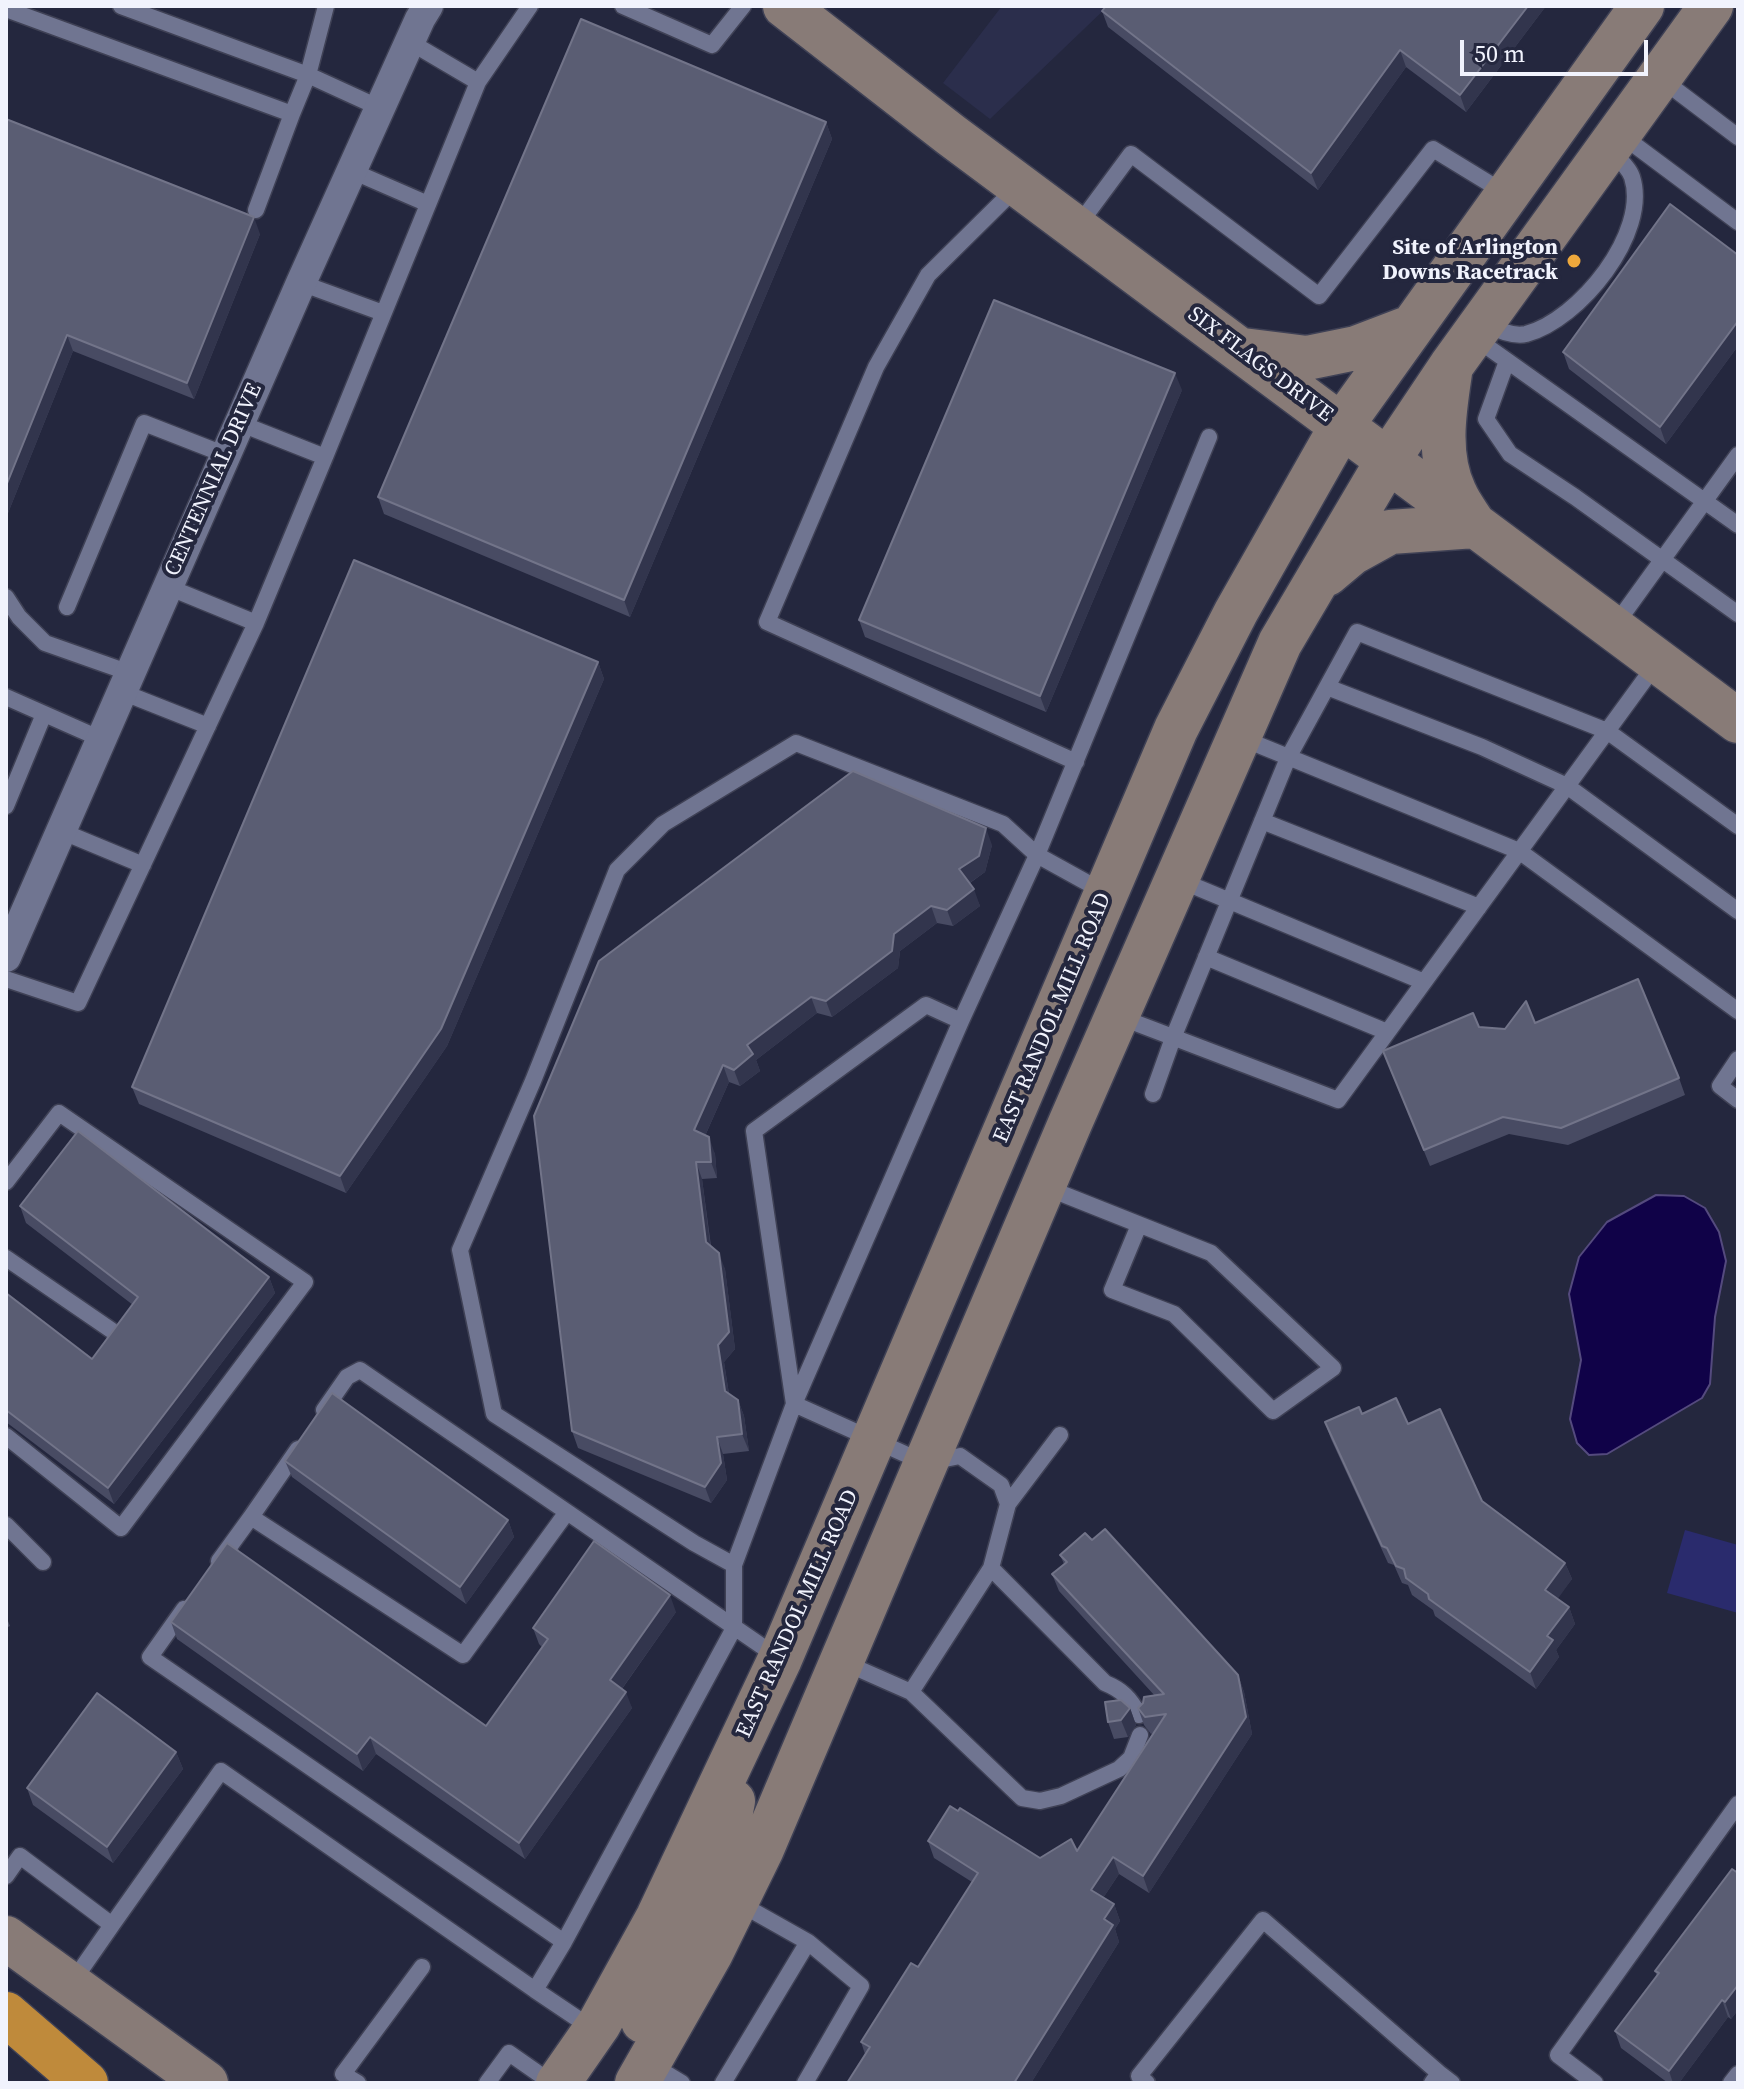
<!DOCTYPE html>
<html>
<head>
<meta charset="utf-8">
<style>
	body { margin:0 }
	#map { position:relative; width:1744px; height:2089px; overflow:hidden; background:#24273e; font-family:"Source Serif 4",serif }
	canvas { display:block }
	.frame { position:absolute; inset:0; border:8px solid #f1f3fd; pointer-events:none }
	.scale { position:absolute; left:1460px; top:40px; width:188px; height:36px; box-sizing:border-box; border:4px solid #f1f3fd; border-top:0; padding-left:10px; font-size:24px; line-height:28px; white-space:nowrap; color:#f1f3fd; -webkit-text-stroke:6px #24273e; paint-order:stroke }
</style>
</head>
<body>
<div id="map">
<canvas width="1744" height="2089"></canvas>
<div class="frame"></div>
<div class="scale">50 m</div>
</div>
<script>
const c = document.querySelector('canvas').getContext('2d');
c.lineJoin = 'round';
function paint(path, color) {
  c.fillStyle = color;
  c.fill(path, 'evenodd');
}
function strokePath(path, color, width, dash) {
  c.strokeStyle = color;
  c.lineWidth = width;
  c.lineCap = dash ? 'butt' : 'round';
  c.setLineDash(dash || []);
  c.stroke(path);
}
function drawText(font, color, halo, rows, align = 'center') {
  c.font = font + ' "Source Serif 4",serif';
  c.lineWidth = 8;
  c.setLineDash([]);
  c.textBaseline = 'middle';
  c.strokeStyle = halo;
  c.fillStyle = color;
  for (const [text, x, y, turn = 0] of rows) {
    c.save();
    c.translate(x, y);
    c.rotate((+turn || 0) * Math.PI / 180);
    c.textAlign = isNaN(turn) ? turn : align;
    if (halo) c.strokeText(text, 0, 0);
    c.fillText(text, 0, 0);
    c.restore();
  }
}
paint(new Path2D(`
	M 1002,6 L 1108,6 L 990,119 L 943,83 Z`), '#2b2e4c');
paint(new Path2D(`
	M 1685,1530 L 1738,1545 L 1738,1613 L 1667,1593 Z`), '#2a2b6d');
const water = new Path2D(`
	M 1656,1195 L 1684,1196 L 1705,1208 L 1719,1232 L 1726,1261 L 1715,1317 L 1710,1384 L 1702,1398 L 1607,1454 L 1589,1455 L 1577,1443 L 1570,1419 L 1581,1360 L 1569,1294 L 1579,1257 L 1607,1222 Z`);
paint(water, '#100248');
strokePath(water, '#544a7e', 2);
const lane = new Path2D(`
	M 326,6 L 308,75 L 380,108
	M 623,6 L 712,45 L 743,6
	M 6,9 L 292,114 L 308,75 L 121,6
	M 410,42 L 478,82
	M 1660,78 L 1738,137
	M 1620,134 L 1738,222
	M 352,171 L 428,204
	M 1016,188 L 928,275 L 876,367 L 767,622 L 1076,762
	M 256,210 L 292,114
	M 1077,227 L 1131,154 L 1319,296 L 1433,149 L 1505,193
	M 301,283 L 383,313
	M 1485,324 C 1497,330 1513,337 1526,334 C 1579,320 1650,233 1632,177 C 1629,167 1616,157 1609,149
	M 1475,338 L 1738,525
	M 1507,361 L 1486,419 L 1510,454 L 1575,497 L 1738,614
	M 239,423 L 325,457 L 256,623
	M 325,457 L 478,82 L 530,6
	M 6,597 L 19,617 L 45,643 L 130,673
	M 67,607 L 144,423 L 226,455
	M 1613,628 L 1738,455
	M 1327,687 L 1482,747 L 1567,786 L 1738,911
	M 122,692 L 208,726
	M 6,697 L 101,739
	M 1239,737 L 1519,851 L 1738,1011
	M 6,806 L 44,714
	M 1262,821 L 1479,907
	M 61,831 L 143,865
	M 1177,879 L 1424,982
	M 1206,957 L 1387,1032
	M 6,979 L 78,1003 L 256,623 L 168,587
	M 1120,1017 L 1338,1100 L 1656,664
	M 1738,1059 L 1720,1086 L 1738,1100
	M 1153,1094 L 1173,1038 L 1288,758 L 1357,632 L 1607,731 L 1738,826
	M 6,1182 L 59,1113 L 305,1282 L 121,1528 L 6,1436
	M 1045,1187 L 1211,1253 L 1333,1368 L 1273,1411 L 1174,1314 L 1112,1290 L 1139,1225
	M 6,1258 L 111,1330
	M 324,1410 L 347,1377 L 360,1370 L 567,1512
	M 1008,1504 L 1060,1435
	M 251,1517 L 298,1449
	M 6,1525 L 43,1562
	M 219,1561 L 251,1517 L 463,1655 L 567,1512 L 779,1658
	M 734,1565 L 794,1404 L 754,1131 L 926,1005 L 961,1021
	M 991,1568 L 1008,1504 L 1001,1485 L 960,1456 L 925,1463 L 794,1404 L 961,1021 L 1037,855 L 1209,437
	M 184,1609 L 150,1657 L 564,1942 L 734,1628 L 734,1565 L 694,1543 L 494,1414 L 460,1250 L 533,1081 L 617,870 L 663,824 L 796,743 L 1003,824 L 1037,855 L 1104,892
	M 843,1662 L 911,1692 L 1022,1798 L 1040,1801 L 1061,1796 L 1119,1769 L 1131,1758 L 1140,1735
	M 911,1692 L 991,1568 L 1105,1683 C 1122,1690 1130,1698 1139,1715
	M 6,1876 L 20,1856 L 112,1925 L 71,1984
	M 112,1925 L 221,1771 L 535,1990
	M 564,1942 L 535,1990 L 593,2029
	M 649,2063 L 682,2083
	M 358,2083 L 343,2074 L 422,1967
	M 487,2083 L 509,2053 L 552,2083
	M 723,2083 L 808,1942 L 737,1902
	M 805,2083 L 861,1986 L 808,1942
	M 1147,2083 L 1139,2076 L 1263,1920 L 1439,2073
	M 1432,2083 L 1439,2073 L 1452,2083
	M 1595,2083 L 1558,2055 L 1738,1804
	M 1731,2083 L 1738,2074`);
const street = new Path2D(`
	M 6,957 L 301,283 L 420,19 L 428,6`);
const secondary = new Path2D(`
	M 785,6 L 951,135 L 1738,721
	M 1243,350 L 1307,358 L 1356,348 L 1411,327
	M 1327,574 L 1352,553 L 1390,532 L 1475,526 C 1469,516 1460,505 1455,493 C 1437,456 1444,412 1450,373
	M 6,1938 L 206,2083
	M 643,2021 L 714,1878 L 725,1842 L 733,1801
	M 558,2083 L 599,2024 L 658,1917 L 780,1659 L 1176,729 L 1236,612 L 1342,425 L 1642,6
	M 637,2083 L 711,1953 L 762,1849 L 1071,1121 L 1280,643 L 1388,460 L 1451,366 L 1711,6`);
const highway = new Path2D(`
	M 6,2014 L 86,2083`);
strokePath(lane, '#3f4155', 19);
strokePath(street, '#3f4155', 33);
strokePath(secondary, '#3f4155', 47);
strokePath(highway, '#3f4155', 47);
strokePath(lane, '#707591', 16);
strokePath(street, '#707591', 30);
strokePath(secondary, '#887b77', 44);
strokePath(highway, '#bf8a3b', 44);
paint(new Path2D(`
	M 1546,6 L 1466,112 L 1406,67 L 1318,190 L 1108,27 L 1102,11 Z
	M 6,119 L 260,234 L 194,399 L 73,351 L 6,518 Z
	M 826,122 L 832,139 L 630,617 L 384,514 L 378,497 Z
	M 1738,255 L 1738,346 L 1666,444 L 1569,369 L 1563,352 Z
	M 1182,390 L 1046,712 L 865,637 L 859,620 Z
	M 598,662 L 604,679 L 447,1046 L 346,1193 L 139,1104 L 132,1087 Z
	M 992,845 L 985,872 L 970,883 L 980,906 L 953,926 L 937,923 L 900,951 L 898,968 L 832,1017 L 817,1013 L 756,1060 L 760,1071 L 740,1086 L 729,1082 L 705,1136 L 715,1154 L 717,1178 L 702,1179 L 711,1246 L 725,1269 L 735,1349 L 724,1362 L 729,1394 L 738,1400 L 744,1416 L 749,1451 L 723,1454 L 727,1480 L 711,1503 L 578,1448 L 572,1431 L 534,1116 Z
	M 1535,1023 L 1679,1078 L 1685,1095 L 1568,1145 L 1509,1134 L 1430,1166 L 1383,1051 L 1479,1027 L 1505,1029 Z
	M 20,1206 L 269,1277 L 275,1293 L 114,1504 L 6,1422 L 6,1293 L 92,1359 L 133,1305 L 26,1223 Z
	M 1362,1414 L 1408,1424 L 1482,1501 L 1565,1563 L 1572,1579 L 1557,1598 L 1569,1607 L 1575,1624 L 1556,1650 L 1559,1657 L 1536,1689 L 1435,1616 L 1433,1610 L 1412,1595 L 1408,1585 L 1402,1583 L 1394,1565 L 1388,1563 L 1331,1439 L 1325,1422 Z
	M 285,1461 L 508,1520 L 514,1537 L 466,1604 L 292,1477 Z
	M 1092,1540 L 1238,1675 L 1244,1692 L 1252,1734 L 1149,1893 L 1119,1874 L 1103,1898 L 1114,1904 L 1120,1921 L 1115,1929 L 1119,1942 L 1031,2083 L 847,2083 L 865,2054 L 861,2042 L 918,1967 L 972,1882 L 934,1858 L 928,1841 L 1040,1858 L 1077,1851 L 1153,1733 L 1151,1734 L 1144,1725 L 1138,1708 L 1155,1696 L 1059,1591 L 1052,1574 L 1064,1564 L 1060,1555 Z
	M 676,1612 L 622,1689 L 632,1708 L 525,1859 L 376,1754 L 363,1771 L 177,1639 L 171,1622 L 486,1726 L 542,1647 L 539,1644 L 533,1628 Z
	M 6,1616 L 10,1626 L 6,1628 Z
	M 1130,1708 L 1136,1725 L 1128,1737 L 1114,1739 L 1108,1722 Z
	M 176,1752 L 183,1769 L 113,1863 L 33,1805 L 27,1788 Z
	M 1738,1873 L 1738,2010 L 1731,2019 L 1728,2017 L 1679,2083 L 1668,2083 L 1621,2048 L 1615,2031 L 1657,1976 L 1655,1971 Z`), '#484b63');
paint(new Path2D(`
	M 1528,6 L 1546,6 L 1466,112 L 1460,95 Z
	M 1400,50 L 1406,67 L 1318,190 L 1311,173 Z
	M 826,122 L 832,139 L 630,617 L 624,600 Z
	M 254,217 L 260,234 L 194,399 L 187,383 Z
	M 1738,321 L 1738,346 L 1666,444 L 1660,427 Z
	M 67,335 L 73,351 L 6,518 L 6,486 Z
	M 1175,373 L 1182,390 L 1046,712 L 1040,696 Z
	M 598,662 L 604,679 L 447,1046 L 346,1193 L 340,1176 Z
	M 986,828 L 992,845 L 985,872 L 965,886 L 959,869 Z
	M 974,889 L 980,906 L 953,926 L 947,910 Z
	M 931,906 L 937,923 L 900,951 L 898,968 L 832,1017 L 826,1001 L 894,934 Z
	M 811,997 L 817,1013 L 756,1060 L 760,1071 L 740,1086 L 734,1070 L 747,1045 Z
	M 723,1065 L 729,1082 L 700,1147 L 694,1130 Z
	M 709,1137 L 715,1154 L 717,1178 L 711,1162 Z
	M 696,1162 L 702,1179 L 712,1259 L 706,1242 Z
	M 719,1253 L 725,1269 L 735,1349 L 724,1362 L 731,1408 L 725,1391 L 718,1345 Z
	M 269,1277 L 275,1293 L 114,1504 L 108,1488 Z
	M 738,1400 L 744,1416 L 749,1451 L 742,1434 Z
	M 717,1437 L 723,1454 L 727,1480 L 711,1503 L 705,1487 Z
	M 508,1520 L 514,1537 L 466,1604 L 460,1587 Z
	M 1565,1563 L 1572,1579 L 1552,1607 L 1545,1590 Z
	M 670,1595 L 676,1612 L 616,1697 L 610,1680 Z
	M 1569,1607 L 1575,1624 L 1556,1650 L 1559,1657 L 1536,1689 L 1530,1672 L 1547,1636 Z
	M 1238,1675 L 1244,1692 L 1252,1734 L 1149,1893 L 1143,1876 Z
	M 626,1692 L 632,1708 L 525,1859 L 519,1843 Z
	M 1130,1708 L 1136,1725 L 1128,1737 L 1121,1720 Z
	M 370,1737 L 376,1754 L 363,1771 L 357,1754 Z
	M 176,1752 L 183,1769 L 113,1863 L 107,1847 Z
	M 1113,1857 L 1119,1874 L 1097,1907 L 1091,1890 Z
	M 1114,1904 L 1120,1921 L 1115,1929 L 1119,1942 L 1031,2083 L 1014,2083 L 1104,1919 Z
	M 1738,1985 L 1738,2010 L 1731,2019 L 1725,2002 Z
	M 1722,2000 L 1728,2017 L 1679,2083 L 1673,2083 L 1669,2071 Z`), '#32354d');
const building = new Path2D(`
	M 1106,6 L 1528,6 L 1460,95 L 1400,50 L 1311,173 L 1102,11 Z
	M 581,19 L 826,122 L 624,600 L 378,497 Z
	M 6,119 L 254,217 L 187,383 L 67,335 L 6,486 Z
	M 1670,204 L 1738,255 L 1738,321 L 1660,427 L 1563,352 Z
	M 994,300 L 1175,373 L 1040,696 L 859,620 Z
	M 354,560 L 598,662 L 441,1029 L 340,1176 L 132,1087 Z
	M 853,771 L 986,828 L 979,856 L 959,869 L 974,889 L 947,910 L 931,906 L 894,934 L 892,951 L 826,1001 L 811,997 L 747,1045 L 753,1054 L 734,1070 L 723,1065 L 694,1130 L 709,1137 L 711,1162 L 696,1162 L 706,1242 L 719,1253 L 729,1332 L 718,1345 L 725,1391 L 738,1400 L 742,1434 L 717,1437 L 721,1463 L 705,1487 L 572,1431 L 534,1116 L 599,961 Z
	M 1638,979 L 1679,1078 L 1561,1128 L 1503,1117 L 1424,1150 L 1383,1051 L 1473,1013 L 1479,1027 L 1505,1029 L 1526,1001 L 1535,1023 Z
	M 78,1131 L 269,1277 L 108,1488 L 6,1410 L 6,1293 L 92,1359 L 138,1297 L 20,1206 Z
	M 332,1393 L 508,1520 L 460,1587 L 285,1461 Z
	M 1396,1398 L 1408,1424 L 1440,1409 L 1482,1501 L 1565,1563 L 1545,1590 L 1569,1607 L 1547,1636 L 1553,1640 L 1530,1672 L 1429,1599 L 1428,1594 L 1406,1578 L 1404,1569 L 1396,1566 L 1387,1548 L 1382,1546 L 1325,1422 L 1359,1407 L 1362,1414 Z
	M 1105,1529 L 1238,1675 L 1246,1717 L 1143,1876 L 1113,1857 L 1091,1890 L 1114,1904 L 1104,1919 L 1113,1925 L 1014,2083 L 847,2083 L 870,2047 L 861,2042 L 911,1963 L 918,1967 L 978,1873 L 928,1841 L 950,1806 L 958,1811 L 960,1808 L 1040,1858 L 1071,1839 L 1077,1851 L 1166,1714 L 1145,1717 L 1138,1708 L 1143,1703 L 1144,1697 L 1164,1694 L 1052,1574 L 1067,1562 L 1060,1555 L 1085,1533 L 1092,1540 Z
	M 594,1541 L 670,1595 L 610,1680 L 626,1692 L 519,1843 L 370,1737 L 357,1754 L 171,1622 L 227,1543 L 486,1726 L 548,1639 L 533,1628 Z
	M 97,1693 L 176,1752 L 107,1847 L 27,1788 Z
	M 1121,1700 L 1130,1708 L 1121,1720 L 1108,1722 L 1105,1702 Z
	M 1732,1869 L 1738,1873 L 1738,1985 L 1725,2002 L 1722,2000 L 1669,2071 L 1615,2031 L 1659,1973 L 1655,1971 Z`);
paint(building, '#5a5d73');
strokePath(building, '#727489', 2);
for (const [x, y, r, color] of [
	[1574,261,8,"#eea83c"]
]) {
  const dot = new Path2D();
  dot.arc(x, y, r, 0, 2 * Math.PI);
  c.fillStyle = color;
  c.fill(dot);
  strokePath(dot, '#24273e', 3);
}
drawText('bold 22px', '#f1f3fd', '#24273e', [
	["Site of Arlington",1558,248],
	["Downs Racetrack",1558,273]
], 'right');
drawText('22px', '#f1f3fd', '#24273e', [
	["SIX FLAGS DRIVE",1260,365,37],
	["CENTENNIAL DRIVE",214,480,-66],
	["EAST RANDOL MILL ROAD",1053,1018,-67],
	["EAST RANDOL MILL ROAD",798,1614,-66]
]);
</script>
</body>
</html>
